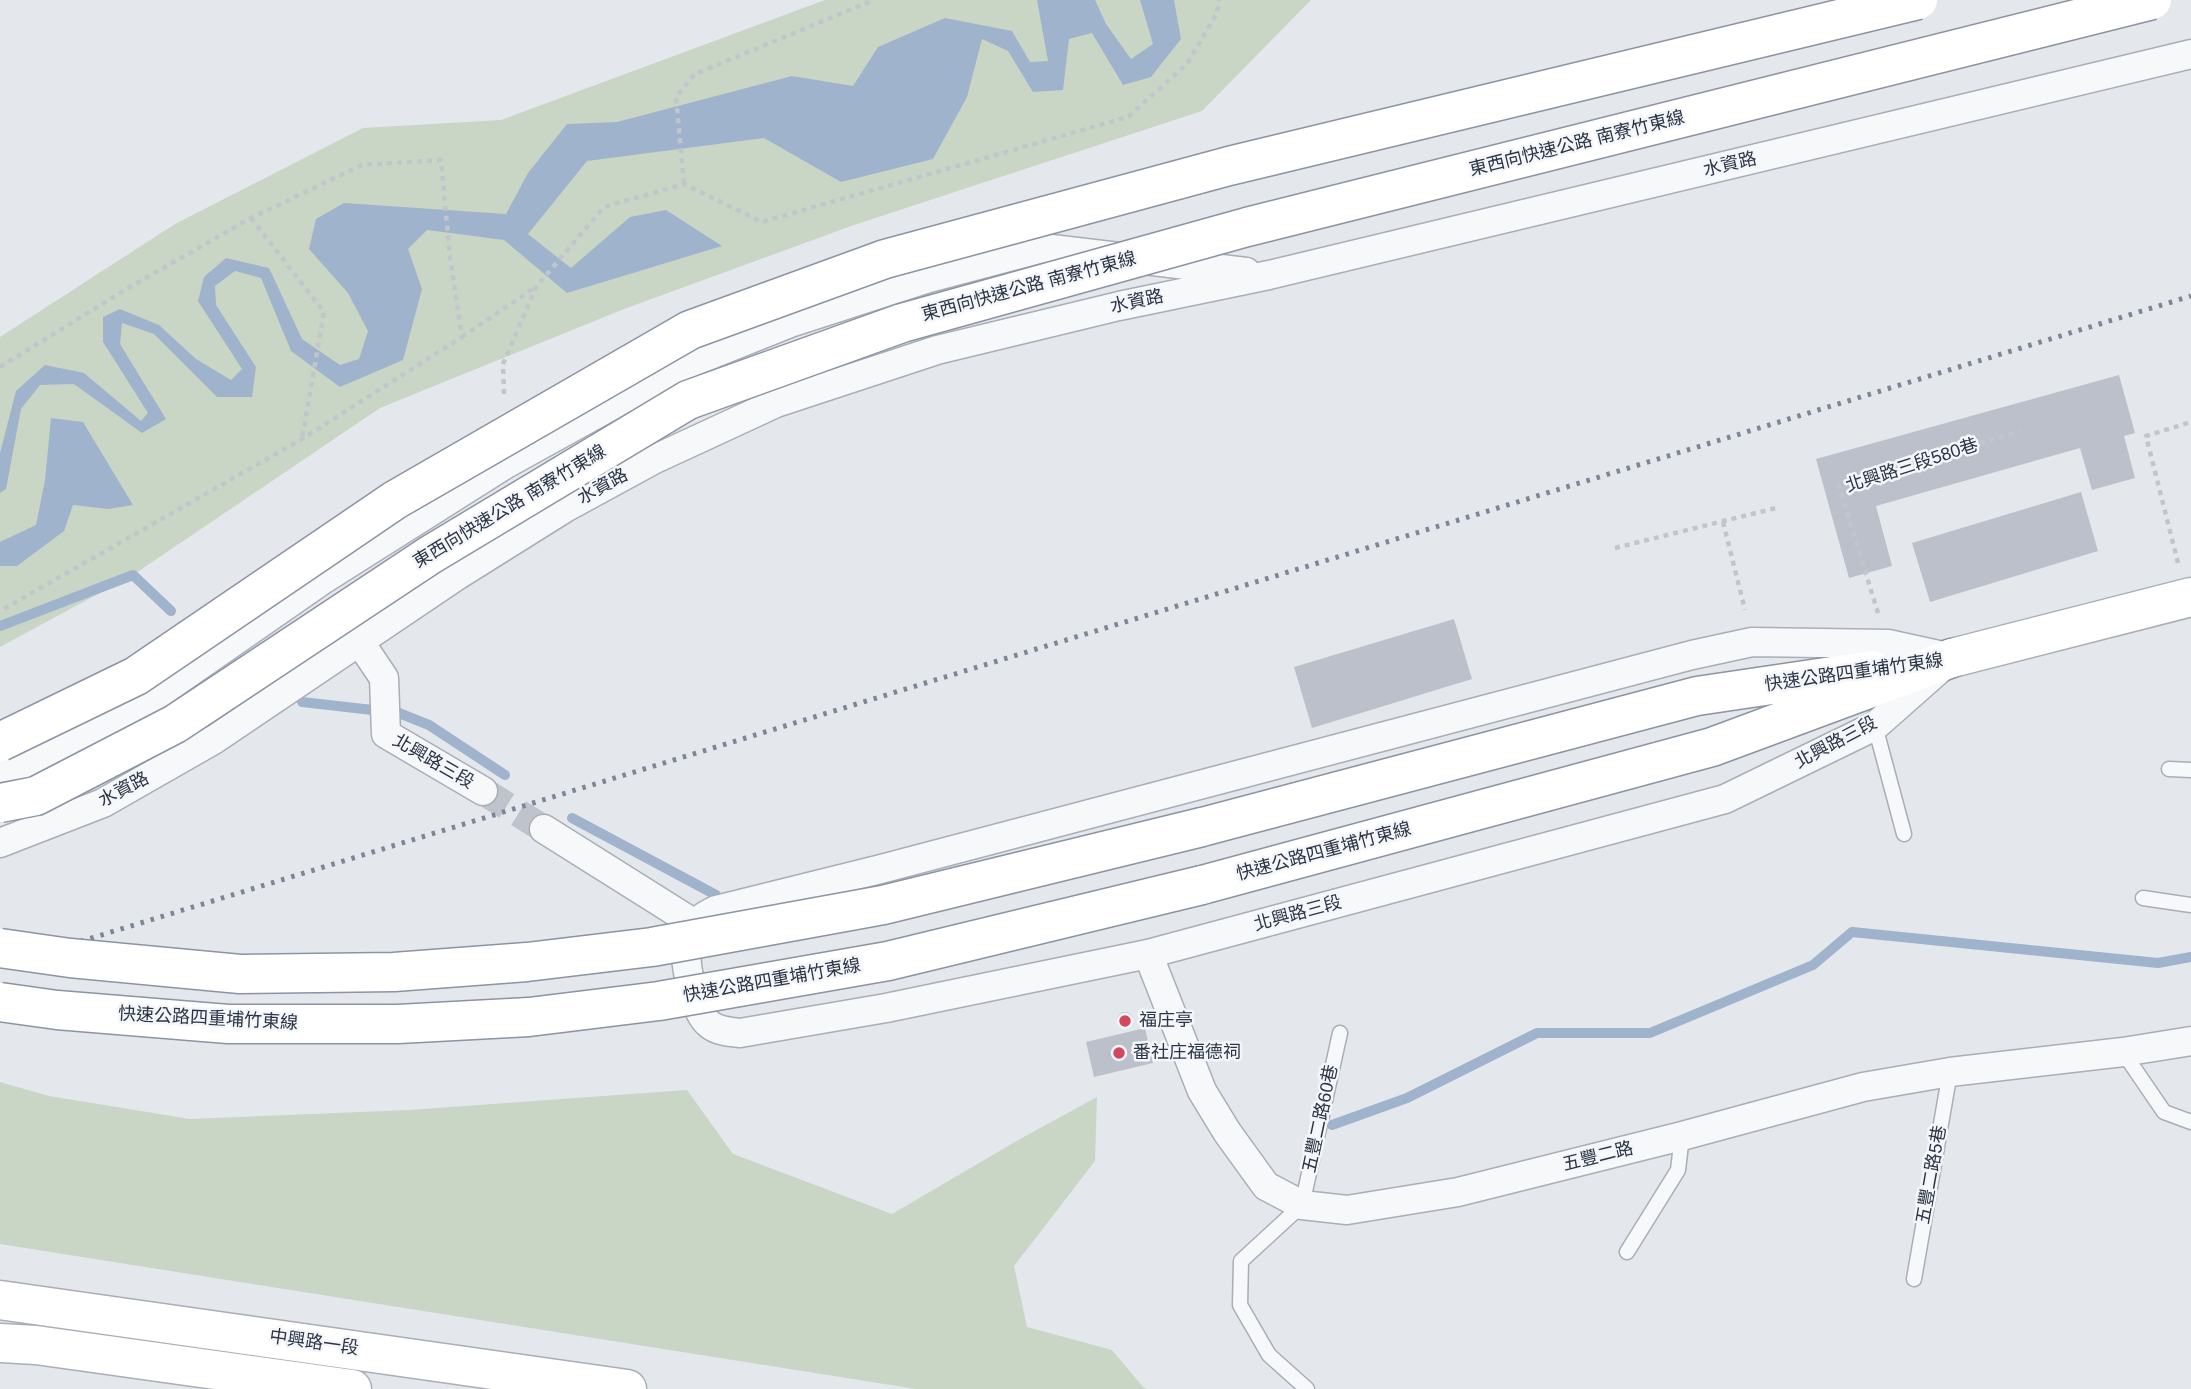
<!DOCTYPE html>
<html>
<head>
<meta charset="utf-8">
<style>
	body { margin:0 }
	canvas { display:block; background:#e4e7ec }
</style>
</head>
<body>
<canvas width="2191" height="1389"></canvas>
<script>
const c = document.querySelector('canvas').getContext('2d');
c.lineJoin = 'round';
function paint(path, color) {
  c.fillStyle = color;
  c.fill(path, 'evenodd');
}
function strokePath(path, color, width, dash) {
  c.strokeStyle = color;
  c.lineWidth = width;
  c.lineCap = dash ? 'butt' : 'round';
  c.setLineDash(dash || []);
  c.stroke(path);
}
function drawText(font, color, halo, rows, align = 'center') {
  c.font = font + ' Helvetica,"Noto Sans TC",sans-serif';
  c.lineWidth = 5;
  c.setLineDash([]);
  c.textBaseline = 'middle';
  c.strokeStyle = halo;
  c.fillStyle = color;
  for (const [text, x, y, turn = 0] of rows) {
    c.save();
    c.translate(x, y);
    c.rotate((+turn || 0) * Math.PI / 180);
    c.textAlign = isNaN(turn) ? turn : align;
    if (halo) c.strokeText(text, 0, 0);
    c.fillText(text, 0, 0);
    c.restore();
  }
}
paint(new Path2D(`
	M 825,0 L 1311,0 L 1202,111 L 854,225 L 624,309 L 380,408 L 133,575 L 0,647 L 0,337 L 175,224 L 363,128 L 501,120 Z
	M 0,1082 L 49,1096 L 190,1119 L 409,1110 L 687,1090 L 733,1154 L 892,1214 L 1020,1139 L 1097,1097 L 1095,1161 L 1014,1266 L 1027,1327 L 1112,1350 L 1143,1387 L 1147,1389 L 916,1389 L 0,1244 Z`), '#c9d6c5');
paint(new Path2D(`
	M 1037,0 L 1095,0 L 1106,24 L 1131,59 L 1153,44 L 1140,0 L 1174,0 L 1181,39 L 1151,77 L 1123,85 L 1092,33 L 1069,39 L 1063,90 L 1033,92 L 1008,51 L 982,39 L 967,97 L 933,159 L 841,182 L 764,138 L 587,161 L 528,234 L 571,268 L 630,217 L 666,210 L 722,246 L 567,293 L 504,240 L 427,230 L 408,249 L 422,289 L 403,360 L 340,387 L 291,351 L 261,278 L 235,271 L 215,286 L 216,305 L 256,367 L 252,397 L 217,397 L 154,334 L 122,323 L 120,344 L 166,419 L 142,433 L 74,384 L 40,385 L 21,409 L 6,489 L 0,493 L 0,453 L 16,391 L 45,365 L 84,373 L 141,421 L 148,413 L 103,342 L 103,317 L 120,309 L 159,325 L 196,359 L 231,380 L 242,369 L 198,301 L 204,277 L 226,258 L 269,268 L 302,339 L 340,365 L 359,359 L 368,331 L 348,293 L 309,249 L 316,219 L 344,203 L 506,214 L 528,173 L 567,124 L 617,122 L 792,76 L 853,86 L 878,47 L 945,18 L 1012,31 L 1030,62 L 1048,61 Z
	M 51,418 L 83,422 L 133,505 L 108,509 L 73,505 L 64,531 L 17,566 L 0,566 L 0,542 L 36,525 L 45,480 Z`), '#9fb4cc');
strokePath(new Path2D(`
	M 0,626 L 133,575 L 171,611
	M 302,702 L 399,713 L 429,725 L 505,775
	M 572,818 L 716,895
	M 1332,1125 L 1407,1098 L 1537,1033 L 1650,1033 L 1813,965 L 1852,932 L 2158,963 L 2191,957`), '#9fb4cc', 10);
paint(new Path2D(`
	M 2119,375 L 2135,433 L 2124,436 L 2135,478 L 2092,490 L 2080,448 L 1876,506 L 1892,566 L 1849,578 L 1816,459 Z
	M 2081,492 L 2098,551 L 1930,602 L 1912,543 Z
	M 1454,619 L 1472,679 L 1312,728 L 1294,667 Z
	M1117 1020a8 8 0 1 1 16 0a8 8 0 1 1-16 0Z
	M 1145,1028 L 1153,1063 L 1094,1077 L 1086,1042 Z`), '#bbc0ca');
strokePath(new Path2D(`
	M 483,791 L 544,829`), '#bfc3cb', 28, [28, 14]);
const lane = new Path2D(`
	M 1875,726 L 1904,834
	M 2169,769 L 2191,770
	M 2143,898 L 2191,905
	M 2123,1052 L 2164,1112 L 2191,1122
	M 1627,1252 L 1678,1170 L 1682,1136
	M 1914,1279 L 1950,1072
	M 1307,1389 L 1269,1355 L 1240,1305 L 1241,1261 L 1302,1205 L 1340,1033`);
const street = new Path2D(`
	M 351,629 L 384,678 L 386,734 L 483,791
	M 1752,642 L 1888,644 L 1952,658 L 1875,726 L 1725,799 L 1148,954 L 886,1008 L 740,1033 C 729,1032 717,1031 709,1024 C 693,1011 681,953 688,935 C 693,922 705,915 716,910 L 881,869 L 1692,655 Z
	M 0,774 L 12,771 L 154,697 L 321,581 L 506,464 L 685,365 L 790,323 L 929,278 L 1043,248 L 1246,272
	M 544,829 L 695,924
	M 0,843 L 103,803 L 215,739 L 458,575 L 565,508 L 655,459 L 776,403 L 937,350 L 1119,306 L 1269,275 L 2191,54
	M 1148,954 L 1202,1091 L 1227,1132 L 1266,1186 L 1302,1205 L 1347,1210 L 1458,1192 L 1682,1136 L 1863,1087 L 1950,1072 L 2123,1052 L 2191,1041`);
const secondary = new Path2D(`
	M 1952,658 L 2191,597
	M 0,1300 L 627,1389
	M 0,1343 L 36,1345 L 352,1389`);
const highway = new Path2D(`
	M 1202,827 L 1697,696 L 1873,670
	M 1202,885 L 1712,747 L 1952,658`);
strokePath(lane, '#a9aeb7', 17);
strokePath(street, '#a9aeb7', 31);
strokePath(secondary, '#a9aeb7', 41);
strokePath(highway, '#8b94a3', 41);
strokePath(new Path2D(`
	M 684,183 L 676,97 L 695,74 L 874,0
	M 251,218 L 324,312 L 302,439
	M 462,337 L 534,288
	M 0,367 L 128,288 L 251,218 L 362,165 L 441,160 L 450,257 L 462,337 L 302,439 L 0,611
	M 504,394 L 503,364 L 536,287 L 604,207 L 684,184 L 762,222 L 1128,117 L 1187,64 L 1217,13 L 1219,0
	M 1723,522 L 1745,610
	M 1615,548 L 1776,508
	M 2178,563 L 2146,436 L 2191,422
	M 1878,613 L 1839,486 L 2020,431`), '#c2c5cb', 4.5, [5, 5]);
strokePath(lane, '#f7f8fa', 14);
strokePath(street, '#f7f8fa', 28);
strokePath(secondary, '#fff', 38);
strokePath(highway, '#fff', 38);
strokePath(new Path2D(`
	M 0,966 L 2191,296`), '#7d8696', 5, [3.5, 7]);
const highwayBridge = new Path2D(`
	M 0,742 L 136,676 L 395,500 L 690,330 L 885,259 L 1229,166 L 1918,0
	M 0,803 L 36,796 L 175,724 L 430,555 L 688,400 L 902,323 L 1247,227 L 2152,0
	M 0,948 L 70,958 L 240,974 L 394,972 L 527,962 L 652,947 L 883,905 L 1202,827
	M 0,1002 L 57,1010 L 228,1024 L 398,1024 L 529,1017 L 659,1001 L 888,961 L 1202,885`);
strokePath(highwayBridge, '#8b94a3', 41, []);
strokePath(highwayBridge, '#fff', 38);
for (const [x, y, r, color] of [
	[1125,1021,7,"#d1495b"],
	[1119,1053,7,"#d1495b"]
]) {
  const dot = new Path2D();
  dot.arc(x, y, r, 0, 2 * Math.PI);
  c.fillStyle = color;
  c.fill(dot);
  strokePath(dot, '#f4f6f9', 2.5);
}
drawText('18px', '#2b3445', '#f4f6f9', [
	["東西向快速公路 南寮竹東線",1577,144,-14],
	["水資路",1730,165,-13],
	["東西向快速公路 南寮竹東線",1029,287,-15],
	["水資路",1137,302,-12],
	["北興路三段580巷",1912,466,-18],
	["水資路",603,487,-29],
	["東西向快速公路 南寮竹東線",510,507,-31],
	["快速公路四重埔竹東線",1854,673,-8],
	["北興路三段",1836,743,-28],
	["北興路三段",433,762,30],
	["水資路",124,790,-28],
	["快速公路四重埔竹東線",1324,852,-15],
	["北興路三段",1298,914,-15],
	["快速公路四重埔竹東線",772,981,-10],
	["快速公路四重埔竹東線",208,1019,3],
	["五豐二路60巷",1321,1119,-78],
	["五豐二路",1598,1157,-14],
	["五豐二路5巷",1932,1175,-80],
	["中興路一段",314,1343,8]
]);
drawText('18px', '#2b3445', '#f4f6f9', [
	["福庄亭",1139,1021],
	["番社庄福德祠",1133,1053]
], 'left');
</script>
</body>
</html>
